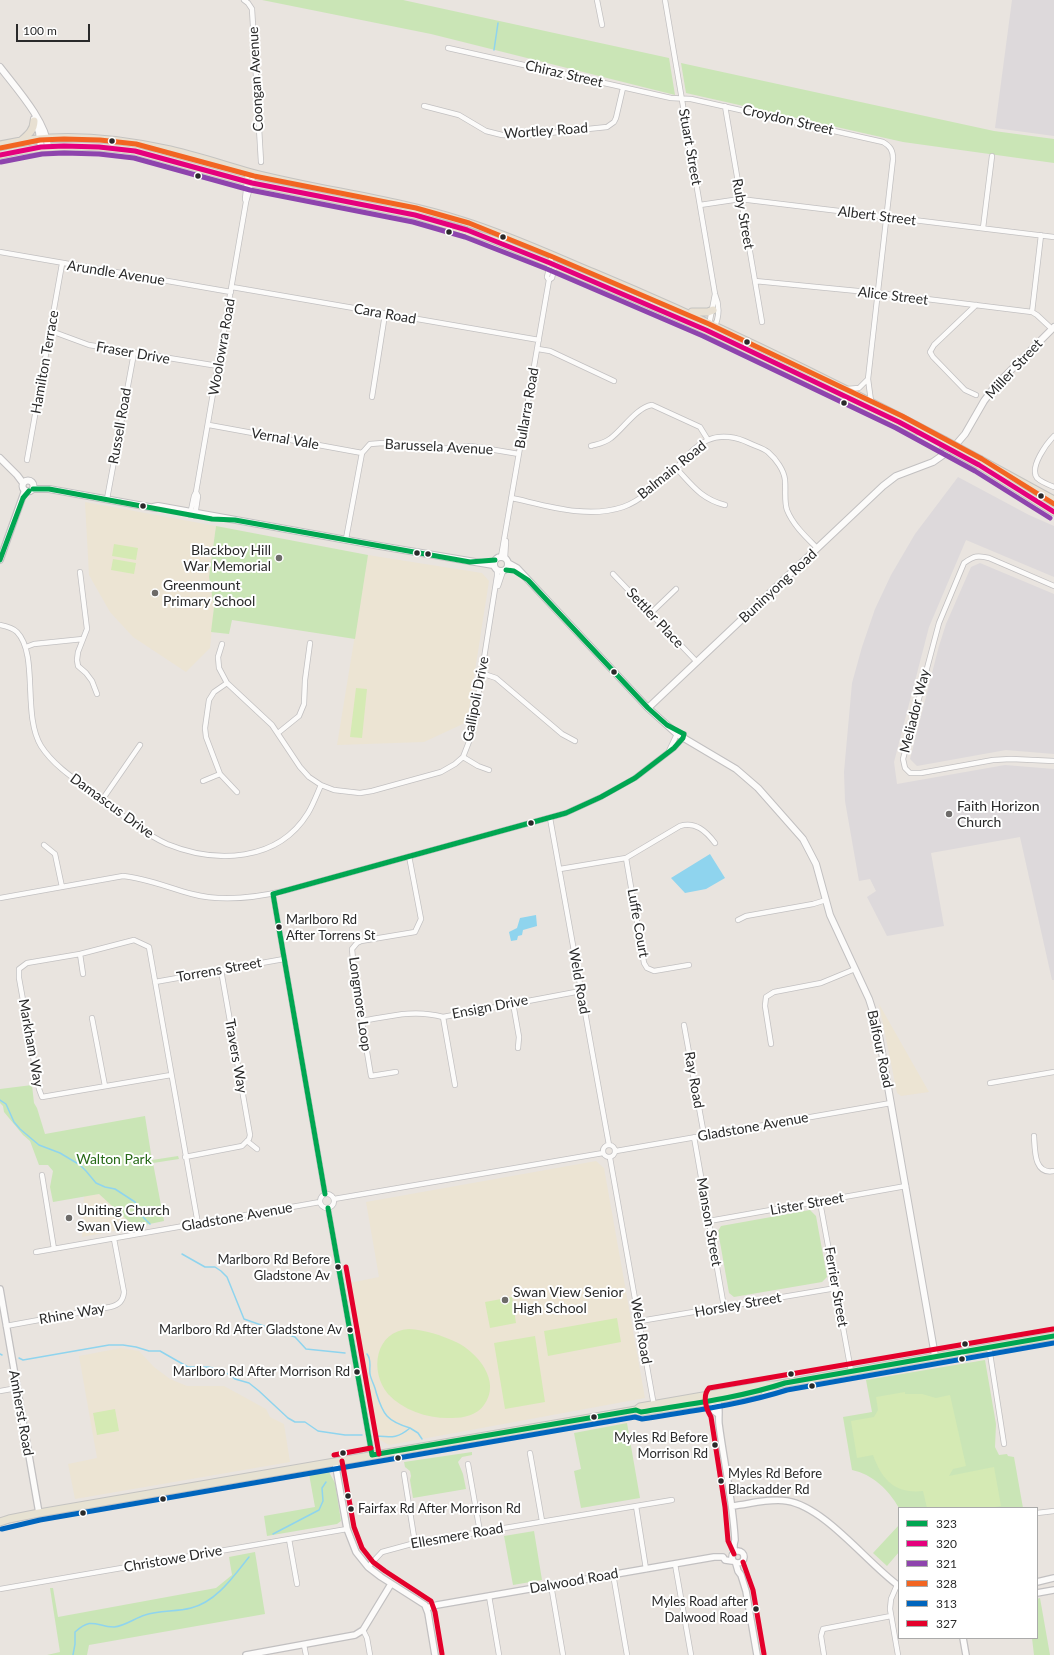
<!DOCTYPE html>
<html>
<head>
<meta charset="utf-8">
<style>
	body { margin:0 }
	#map { position:relative; width:1054px; height:1655px; overflow:hidden; background:#e9e4df; font-family:Lato,sans-serif }
	canvas { display:block }
	.legend { position:absolute; left:898px; top:1507px; width:140px; height:132px; box-sizing:border-box; background:#fff; border:1px solid #aaa; margin:0; padding:5px 7px; list-style:none; font-size:12px; color:#2a2a2a }
	.legend li { display:flex; align-items:center; gap:8px; height:20px }
	.legend b { width:20px; border:1px solid #aaa }
	.scale { position:absolute; left:16px; top:24px; width:74px; height:18px; box-sizing:border-box; border:2px solid #2a2a2a; border-top:0; padding-left:5px; font-size:12px; line-height:14px; white-space:nowrap; color:#2a2a2a; -webkit-text-stroke:3px #fff; paint-order:stroke }
</style>
</head>
<body>
<div id="map">
<canvas width="1054" height="1655"></canvas>
<ul class="legend">
<li><b style="height:5px;background:#00a651"></b>323</li>
<li><b style="height:5px;background:#e5007d"></b>320</li>
<li><b style="height:5px;background:#8e44ad"></b>321</li>
<li><b style="height:5px;background:#f26522"></b>328</li>
<li><b style="height:5px;background:#0065bd"></b>313</li>
<li><b style="height:5px;background:#e4002b"></b>327</li>
</ul>
<div class="scale">100 m</div>
</div>
<script>
const c = document.querySelector('canvas').getContext('2d');
c.lineJoin = 'round';
function paint(path, color) {
  c.fillStyle = color;
  c.fill(path, 'evenodd');
}
function strokePath(path, color, width, dash) {
  c.strokeStyle = color;
  c.lineWidth = width;
  c.lineCap = dash ? 'butt' : 'round';
  c.setLineDash(dash || []);
  c.stroke(path);
}
function drawText(font, color, halo, rows, align = 'center') {
  c.font = font + ' Lato,sans-serif';
  c.lineWidth = 4;
  c.setLineDash([]);
  c.textBaseline = 'middle';
  c.strokeStyle = halo;
  c.fillStyle = color;
  for (const [text, x, y, turn = 0] of rows) {
    c.save();
    c.translate(x, y);
    c.rotate((+turn || 0) * Math.PI / 180);
    c.textAlign = isNaN(turn) ? turn : align;
    if (halo) c.strokeText(text, 0, 0);
    c.fillText(text, 0, 0);
    c.restore();
  }
}
paint(new Path2D(`
	M 1012,0 L 1054,0 L 1054,136 L 995,128 Z
	M 958,477 L 1029,515 L 1054,526 L 1054,577 L 966,540 L 929,627 L 894,762 L 897,784 L 1005,765 L 1054,769 L 1054,980 L 1052,980 L 1020,837 L 931,853 L 944,926 L 887,936 L 867,897 L 876,891 L 870,879 L 859,881 L 845,801 L 844,772 L 852,683 L 862,647 L 875,609 L 891,575 L 915,534 Z
	M 980,563 L 1054,594 L 1054,754 L 1006,750 L 917,766 L 910,759 L 939,646 L 946,624 L 971,567 Z`), '#ddd9db');
paint(new Path2D(`
	M 85,502 L 216,526 L 209,577 L 214,607 L 210,648 L 186,672 L 133,637 L 110,612 L 89,575 Z
	M 368,555 L 482,573 L 489,581 L 467,722 L 424,742 L 337,745 Z
	M 879,1004 L 929,1092 L 901,1096 L 897,1093 Z
	M 596,1161 L 604,1168 L 645,1398 L 389,1445 L 375,1437 L 349,1283 L 379,1277 L 366,1202 Z
	M 99,1194 L 135,1227 L 82,1237 L 84,1196 Z
	M 121,1348 L 139,1351 L 154,1367 L 170,1379 L 187,1386 L 224,1386 L 266,1409 L 270,1417 L 284,1424 L 290,1462 L 75,1499 L 68,1464 L 97,1458 L 79,1356 Z`), '#ece4d3');
paint(new Path2D(`
	M 262,0 L 403,0 L 669,58 L 675,95 L 431,34 Z
	M 681,63 L 994,131 L 1054,139 L 1054,163 L 903,142 L 686,93 Z
	M 216,526 L 368,555 L 355,639 L 232,620 L 229,634 L 211,632 L 214,607 L 209,577 Z
	M 32,1085 L 34,1103 L 37,1108 L 45,1134 L 145,1116 L 152,1160 L 178,1156 L 179,1159 L 153,1163 L 164,1221 L 135,1227 L 99,1194 L 53,1202 L 50,1187 L 53,1171 L 48,1165 L 39,1165 L 30,1141 L 23,1135 L 4,1112 L 3,1106 L 0,1103 L 0,1089 Z
	M 810,1210 L 816,1216 L 827,1277 L 822,1282 L 734,1297 L 729,1293 L 718,1231 L 721,1226 Z
	M 985,1360 L 996,1424 L 995,1447 L 999,1455 L 1007,1454 L 1008,1456 L 1014,1457 L 1023,1508 L 899,1508 C 889,1490 872,1474 852,1470 L 843,1417 L 872,1412 L 866,1380 Z
	M 627,1423 L 640,1498 L 581,1508 L 574,1471 L 581,1469 L 574,1433 Z
	M 472,1452 L 472,1455 L 462,1457 L 458,1462 L 463,1474 L 466,1489 L 413,1498 L 410,1480 L 411,1476 L 410,1471 L 405,1467 L 404,1462 Z
	M 324,1471 L 329,1472 L 335,1483 L 341,1521 L 337,1524 L 267,1536 L 264,1516 L 315,1507 L 309,1474 Z
	M 899,1525 L 899,1552 L 887,1566 L 873,1553 Z
	M 534,1531 L 542,1580 L 513,1585 L 504,1536 Z
	M 255,1552 L 265,1614 L 89,1645 L 87,1655 L 47,1655 L 60,1652 L 50,1588 L 53,1588 L 58,1617 L 216,1588 L 232,1575 L 229,1557 Z
	M 1040,1598 L 1050,1655 L 1034,1655 L 1032,1638 L 1037,1638 L 1037,1599 Z`), '#cae5b6');
paint(new Path2D(`
	M 114,544 L 138,548 L 136,560 L 112,556 Z
	M 113,559 L 136,563 L 134,574 L 111,570 Z
	M 356,688 L 367,689 L 362,738 L 350,737 Z
	M 512,1297 L 516,1323 L 490,1328 L 485,1302 Z
	M 617,1318 L 621,1342 L 548,1356 L 544,1331 Z
	M 409,1329 C 425,1330 441,1335 456,1342 C 477,1352 502,1381 484,1405 C 477,1415 464,1418 452,1418 C 429,1419 404,1411 388,1394 C 369,1371 375,1331 409,1329 Z
	M 535,1336 L 545,1402 L 505,1409 L 494,1343 Z
	M 905,1392 L 905,1394 L 922,1394 L 936,1398 L 950,1395 L 966,1466 L 953,1469 L 949,1476 L 994,1467 L 1001,1506 L 989,1508 L 927,1508 L 923,1491 C 895,1494 882,1480 873,1455 L 857,1458 L 851,1421 L 874,1417 L 878,1410 L 876,1397 Z
	M 115,1409 L 119,1431 L 97,1435 L 93,1413 Z`), '#d5eab4');
paint(new Path2D(`
	M 710,854 L 725,878 L 706,889 L 685,893 L 671,878 Z
	M 536,915 L 537,926 L 523,930 L 522,935 L 518,936 L 517,940 L 511,941 L 509,932 L 517,928 L 520,918 Z`), '#8fd4ee');
strokePath(new Path2D(`
	M 494,50 L 498,23
	M 0,1100 L 6,1104 L 14,1122 L 20,1129 L 39,1145 L 60,1153 L 80,1165 L 86,1171 L 96,1183 L 105,1187 L 115,1189 L 135,1202 L 143,1217 L 150,1224
	M 182,1254 L 205,1267 L 215,1267 L 221,1271 L 227,1277 L 244,1319 L 295,1337 L 306,1349 L 345,1353
	M 0,1354 L 2,1355
	M 367,1354 C 372,1360 369,1367 370,1374 C 371,1380 375,1386 376,1392 C 383,1415 387,1421 410,1428
	M 19,1358 L 23,1360 L 109,1345 L 123,1345 L 136,1347 L 149,1351 L 160,1351 L 188,1367 L 208,1367 L 222,1370 L 235,1379 L 249,1383 L 259,1391 L 288,1418 L 295,1422 L 305,1422 L 318,1431 L 345,1435 L 362,1435
	M 375,1436 C 391,1437 397,1439 410,1428 L 418,1433 L 422,1439
	M 273,1534 L 319,1510 L 323,1501 L 322,1488 L 326,1482
	M 73,1655 L 75,1644 L 75,1632 C 93,1616 96,1627 114,1627 C 125,1626 135,1618 145,1615 C 159,1610 176,1612 191,1608 C 216,1602 233,1577 249,1557`), '#8fd4ee', 1.5);
const minor = new Path2D(`
	M 244,0 L 248,3 L 252,9 L 261,162
	M 597,0 L 602,25
	M 665,0 L 715,294 C 720,306 720,316 714,328
	M 448,48 L 671,98 L 691,99 L 883,142 C 890,146 893,150 893,159 L 868,379 L 871,401
	M 424,106 L 459,115 L 486,131 L 502,135 L 520,136 L 607,127 L 614,122 L 616,118 L 623,88
	M 725,106 L 762,322
	M 246,202 L 245,199 L 248,172
	M 700,205 L 740,199 L 1054,237
	M 983,228 L 992,156
	M 0,252 L 231,292
	M 549,280 L 552,278 L 555,264
	M 755,281 L 878,293 L 1032,312 L 1037,315 L 1052,329
	M 232,287 L 539,340
	M 1032,312 L 1041,235
	M 709,325 L 715,294
	M 51,331 L 89,345 L 218,366
	M 538,349 L 550,351 L 614,381
	M 847,389 L 859,388 L 868,379
	M 976,395 L 965,390 L 933,357 L 930,352 L 934,345 L 976,305
	M 372,397 L 385,314
	M 209,425 L 362,453
	M 1054,436 C 1047,443 1029,467 1037,478 C 1041,482 1049,485 1054,487
	M 591,446 C 598,444 605,443 611,438 C 623,429 637,407 652,405 L 700,427 L 708,440
	M 362,453 L 370,444 L 383,443 L 420,448 L 440,449 L 471,446 L 519,454
	M 27,460 L 62,264
	M 676,468 C 692,485 701,499 725,505
	M 512,498 C 548,506 587,519 623,507 C 641,501 662,481 676,468 C 686,458 695,445 708,440 C 721,434 737,437 749,443 C 755,446 763,448 768,452 C 776,459 784,470 785,480 C 786,491 784,501 787,510 C 793,525 806,537 817,548
	M 107,499 L 134,353
	M 190,515 L 194,496 L 196,492 L 246,202 L 254,173
	M 195,516 L 198,496 L 196,492
	M 346,539 L 362,453
	M 501,557 L 549,280 L 547,277 L 552,255
	M 505,558 L 506,541
	M 80,572 L 87,629 L 78,652 L 77,660 L 78,666 L 86,673 L 92,681 L 97,694
	M 613,574 L 697,662
	M 498,586 L 503,571
	M 1054,586 L 989,558 C 977,555 974,556 964,563 L 939,623 L 903,759 L 905,768 L 910,773 L 921,773 L 993,760 L 1011,759 L 1054,761
	M 651,613 L 676,589
	M 0,625 C 5,626 13,628 17,632 C 39,655 22,715 41,746 C 55,768 81,783 102,799 C 122,815 143,833 167,844 C 216,864 278,862 308,813 C 313,805 317,794 321,785
	M 222,644 L 218,657 L 219,668 L 227,683 L 272,725 L 300,767 L 309,777 L 321,785 L 334,790 L 360,793 L 372,791 L 441,772 L 455,764 L 463,757 L 472,734 L 497,576 L 497,570
	M 26,647 L 34,644 L 83,639
	M 481,673 L 496,678 L 562,734 L 575,741
	M 227,683 L 214,692 L 209,700 L 205,728 L 206,737 L 220,774 L 237,792
	M 278,733 L 299,716 L 304,704 L 305,680 L 310,643
	M 669,751 L 677,734 L 679,734
	M 463,757 L 478,766 L 489,770
	M 203,781 L 220,774
	M 102,800 L 140,745
	M 550,818 L 609,1145
	M 44,845 L 55,854 L 62,887
	M 626,858 L 644,963 L 647,968 L 654,971 L 689,965
	M 560,869 L 626,858 L 680,826 C 695,821 706,831 715,843
	M 273,894 L 325,1194
	M 0,898 L 123,876 C 146,878 169,888 192,894 C 222,902 254,898 284,891 L 566,813 L 601,797 L 635,778 L 674,748 L 683,738 L 684,734
	M 738,920 L 746,916 L 813,904 L 826,900
	M 80,954 L 83,974
	M 155,982 L 284,959
	M 513,1003 L 519,1037 L 518,1048
	M 92,1018 L 105,1086
	M 362,1021 C 390,1016 415,1009 443,1017
	M 684,1025 L 704,1135
	M 771,1044 L 765,1006 L 766,997 L 774,992 L 821,983 L 855,969
	M 396,1072 L 371,1076 L 355,980 L 352,949 L 357,943 L 361,941 L 415,932 L 421,919 L 409,856
	M 171,1075 L 42,1097 L 39,1089 L 19,978 L 19,969 L 27,963 L 80,954 L 134,940 L 149,947 L 198,1224
	M 990,1083 L 1054,1072
	M 455,1085 L 443,1017 L 581,991
	M 1034,1136 C 1035,1151 1034,1175 1054,1171
	M 694,1137 L 724,1307
	M 247,1141 L 257,1149
	M603 1151a6 6 0 1 1 12 0a6 6 0 1 1-12 0Z
	M 616,1151 L 891,1103
	M 185,1157 L 242,1146 L 249,1139 L 250,1135 L 221,970
	M 610,1158 L 654,1406
	M 42,1175 L 54,1249
	M320 1201a7 7 0 1 1 14 0a7 7 0 1 1-14 0Z
	M 334,1199 L 603,1153
	M 820,1202 L 851,1371
	M 328,1208 L 372,1455
	M 709,1221 L 906,1186
	M 36,1252 L 320,1202
	M 640,1321 L 836,1288
	M 6,1326 L 110,1307 C 119,1305 123,1301 124,1292 L 114,1239
	M 989,1347 L 1004,1444
	M 0,1391 L 17,1388
	M 530,1453 L 542,1521
	M 468,1464 L 480,1532
	M 404,1474 L 415,1543
	M 636,1506 L 646,1569
	M 1037,1513 L 1054,1511
	M 289,1539 L 297,1584
	M 675,1564 L 691,1655
	M 368,1567 L 382,1552 L 415,1543 L 672,1500
	M 613,1574 L 627,1655
	M 551,1585 L 563,1655
	M 897,1585 L 891,1599 L 890,1609 L 898,1655
	M 0,1589 L 347,1529
	M 489,1596 L 499,1655
	M 363,1630 L 367,1638 L 370,1655
	M 304,1645 L 306,1655
	M 824,1655 L 821,1636 L 823,1629 L 891,1616`);
const tertiary = new Path2D(`
	M 0,560 L 25,490
	M 0,1289 L 39,1513
	M 716,1397 C 721,1405 718,1415 719,1424 C 724,1463 733,1501 735,1540 L 734,1544 L 734,1552
	M 712,1398 L 714,1411 L 718,1414
	M 335,1462 L 347,1529 L 356,1552 L 368,1567 L 381,1577 L 425,1605 L 428,1613 L 435,1655
	M 732,1506 C 750,1504 770,1498 787,1501 C 825,1507 867,1563 899,1586
	M732 1557a6 6 0 1 1 12 0a6 6 0 1 1-12 0Z
	M 736,1564 L 738,1571 L 741,1575 L 746,1591 L 757,1655
	M 1037,1582 L 1054,1578
	M 1037,1593 L 1054,1590
	M 426,1608 L 437,1605 L 714,1557 L 723,1557 L 725,1560 L 732,1561
	M 963,1638 L 966,1655
	M 246,1655 L 355,1635 L 363,1630 L 391,1584`);
const secondary = new Path2D(`
	M 0,67 C 16,88 46,121 48,147
	M 34,119 L 39,132 L 41,147
	M 0,458 L 17,475 L 23,483
	M22.5 486a5.5 5.5 0 1 1 11 0a5.5 5.5 0 1 1-11 0Z
	M 33,489 L 49,489 L 155,508
	M 153,507 L 158,506 L 380,546 L 493,565
	M494 564a7 7 0 1 1 14 0a7 7 0 1 1-14 0Z
	M 508,563 L 517,568 L 648,708 L 677,734 L 736,769 L 758,788 L 803,839 L 816,864 L 830,915 L 869,999 L 877,1024 L 935,1356
	M 648,708 L 883,486 L 896,476 L 933,462 L 953,448 L 965,434 L 984,401 L 996,385 L 1054,327`);
const primary = new Path2D(`
	M 636,1410 L 641,1412 L 712,1401 L 758,1391
	M 0,1522 L 9,1519 L 39,1513 L 636,1410 L 640,1407 L 766,1385 L 775,1385 L 1054,1336`);
const trunk = new Path2D(`
	M 21,141 C 28,135 34,130 34,121
	M 0,145 C 54,132 111,137 165,149 C 194,155 223,165 252,173 C 322,191 394,199 463,221 C 508,235 551,255 594,273 C 714,323 830,380 944,440
	M 0,155 C 45,144 89,144 135,151 L 252,183 L 415,215 L 494,240 L 645,303 L 706,330 L 916,431
	M 692,312 L 708,312 L 713,310
	M 981,460 L 1054,500
	M 979,465 L 1054,512`);
strokePath(minor, '#c2c0c1', 6);
strokePath(tertiary, '#c2c0c1', 8);
strokePath(secondary, '#c2c0c1', 8);
strokePath(primary, '#c4c3c1', 9);
strokePath(trunk, '#c4c3c1', 9);
strokePath(minor, '#fcfbfa', 4.5);
strokePath(tertiary, '#fcfbfa', 5.5);
strokePath(secondary, '#fcfbfa', 6);
strokePath(primary, '#e7e2d2', 7);
strokePath(trunk, '#e8e0d2', 7);
const trunkBridge = new Path2D(`
	M 944,440 L 981,460
	M 941,444 L 979,465`);
strokePath(trunkBridge, '#c4c3c1', 9, []);
strokePath(trunkBridge, '#e8e0d2', 7);
strokePath(new Path2D(`
	M 33,489 L 49,489 L 212,519 L 235,520 L 470,562 L 495,560
	M 0,560 L 23,498 L 29,491
	M 273,894 L 566,813 L 601,797 L 635,778 L 674,748 L 683,738 L 684,734 L 667,725 L 648,708 L 528,580 L 514,571 L 506,570
	M 273,894 L 325,1194
	M 328,1208 L 372,1455
	M 372,1455 L 636,1410 L 641,1412 C 689,1404 739,1398 785,1383 L 1054,1336`), '#00a651', 5);
strokePath(new Path2D(`
	M 0,155 L 41,147 L 64,146 L 99,147 L 135,151 L 252,183 L 415,215 L 467,230 L 550,263 L 706,330 L 899,422 L 979,465 L 1054,512`), '#e5007d', 5);
strokePath(new Path2D(`
	M 1,162 L 42,154 L 64,153 L 99,154 L 134,158 L 250,190 L 413,222 L 465,237 L 547,269 L 703,336 L 896,428 L 975,471 L 1050,518`), '#8e44ad', 5);
strokePath(new Path2D(`
	M 0,148 L 40,140 L 64,139 L 100,140 L 136,144 L 254,176 L 416,208 L 469,223 L 553,257 L 709,324 L 902,416 L 982,459 L 1054,504`), '#f26522', 5);
strokePath(new Path2D(`
	M 2,1529 L 40,1520 L 635,1417 L 642,1419 C 690,1411 740,1405 787,1390 L 1054,1343`), '#0065bd', 5);
strokePath(new Path2D(`
	M 346,1267 L 379,1454
	M 334,1455 L 371,1448
	M 342,1461 L 354,1527 L 362,1548 L 373,1562 L 385,1571 L 431,1601 L 435,1612 L 442,1654
	M 734,1554 L 728,1541 L 725,1507 L 711,1417 C 706,1409 702,1396 709,1388 L 1053,1329
	M 743,1562 L 753,1590 L 764,1654`), '#e4002b', 5);
for (const [x, y, r, color] of [
	[112,141,3.5,"#2a2a2a"],
	[198,176,3.5,"#2a2a2a"],
	[449,232,3.5,"#2a2a2a"],
	[503,237,3.5,"#2a2a2a"],
	[747,342,3.5,"#2a2a2a"],
	[844,403,3.5,"#2a2a2a"],
	[1041,496,3.5,"#2a2a2a"],
	[143,506,3.5,"#2a2a2a"],
	[417,553,3.5,"#2a2a2a"],
	[428,554,3.5,"#2a2a2a"],
	[279,558,4,"#6d6b69"],
	[155,593,4,"#6d6b69"],
	[614,672,3.5,"#2a2a2a"],
	[949,814,4,"#6d6b69"],
	[531,823,3.5,"#2a2a2a"],
	[279,927,3.5,"#2a2a2a"],
	[69,1218,4,"#6d6b69"],
	[338,1267,3.5,"#2a2a2a"],
	[505,1300,4,"#6d6b69"],
	[350,1330,3.5,"#2a2a2a"],
	[965,1344,3.5,"#2a2a2a"],
	[962,1359,3.5,"#2a2a2a"],
	[357,1372,3.5,"#2a2a2a"],
	[791,1374,3.5,"#2a2a2a"],
	[812,1386,3.5,"#2a2a2a"],
	[594,1417,3.5,"#2a2a2a"],
	[715,1445,3.5,"#2a2a2a"],
	[343,1453,3.5,"#2a2a2a"],
	[398,1458,3.5,"#2a2a2a"],
	[721,1481,3.5,"#2a2a2a"],
	[348,1496,3.5,"#2a2a2a"],
	[163,1499,3.5,"#2a2a2a"],
	[351,1509,3.5,"#2a2a2a"],
	[83,1513,3.5,"#2a2a2a"],
	[756,1609,3.5,"#2a2a2a"]
]) {
  const dot = new Path2D();
  dot.arc(x, y, r, 0, 2 * Math.PI);
  c.fillStyle = color;
  c.fill(dot);
  strokePath(dot, '#fff', 1.5);
}
drawText('13px', '#2a2a2a', '#fff', [
	["Marlboro Rd",286,920,"left"],
	["After Torrens St",286,936,"left"],
	["Marlboro Rd Before",330,1260],
	["Gladstone Av",330,1276],
	["Marlboro Rd After Gladstone Av",342,1330],
	["Marlboro Rd After Morrison Rd",350,1372],
	["Myles Rd Before",708,1438],
	["Morrison Rd",708,1454],
	["Myles Rd Before",728,1474,"left"],
	["Blackadder Rd",728,1490,"left"],
	["Fairfax Rd After Morrison Rd",358,1509,"left"],
	["Myles Road after",748,1602],
	["Dalwood Road",748,1618]
], 'right');
drawText('14px', '#2a2a2a', '#fff', [
	["Chiraz Street",564,74,13],
	["Coongan Avenue",256,79,-93],
	["Croydon Street",788,120,13],
	["Wortley Road",546,131,-4],
	["Stuart Street",690,147,80],
	["Ruby Street",743,214,80],
	["Albert Street",877,216,7],
	["Arundle Avenue",116,273,9],
	["Alice Street",893,296,7],
	["Cara Road",385,314,10],
	["Woolowra Road",222,347,-80],
	["Fraser Drive",133,353,10],
	["Hamilton Terrace",45,362,-80],
	["Miller Street",1014,369,-47],
	["Bullarra Road",527,408,-80],
	["Russell Road",120,426,-80],
	["Vernal Vale",285,439,10],
	["Barussela Avenue",439,447,3],
	["Balmain Road",672,470,-39],
	["Buninyong Road",778,586,-43],
	["Settler Place",655,618,47],
	["Gallipoli Drive",476,699,-79],
	["Meliador Way",915,711,-76],
	["Damascus Drive",112,806,36],
	["Luffe Court",638,923,80],
	["Torrens Street",219,970,-10],
	["Weld Road",579,981,80],
	["Longmore Loop",360,1004,82],
	["Ensign Drive",490,1007,-11],
	["Markham Way",31,1043,80],
	["Balfour Road",880,1049,78],
	["Travers Way",236,1056,80],
	["Ray Road",694,1080,80],
	["Gladstone Avenue",753,1127,-10],
	["Lister Street",807,1204,-10],
	["Gladstone Avenue",237,1217,-10],
	["Manson Street",709,1222,80],
	["Ferrier Street",836,1287,80],
	["Horsley Street",738,1305,-10],
	["Rhine Way",72,1314,-10],
	["Weld Road",641,1331,80],
	["Amherst Road",21,1413,80],
	["Ellesmere Road",457,1536,-10],
	["Christowe Drive",173,1559,-10],
	["Dalwood Road",574,1581,-10]
]);
drawText('14px', '#2a2a2a', '#fff', [
	["Blackboy Hill",271,550,"right"],
	["War Memorial",271,566,"right"],
	["Greenmount",163,585],
	["Primary School",163,601],
	["Faith Horizon",957,806],
	["Church",957,822],
	["Uniting Church",77,1210],
	["Swan View",77,1226],
	["Swan View Senior",513,1292],
	["High School",513,1308]
], 'left');
drawText('14px', '#276a17', '#fff', [
	["Walton Park",114,1159]
]);
</script>
</body>
</html>
